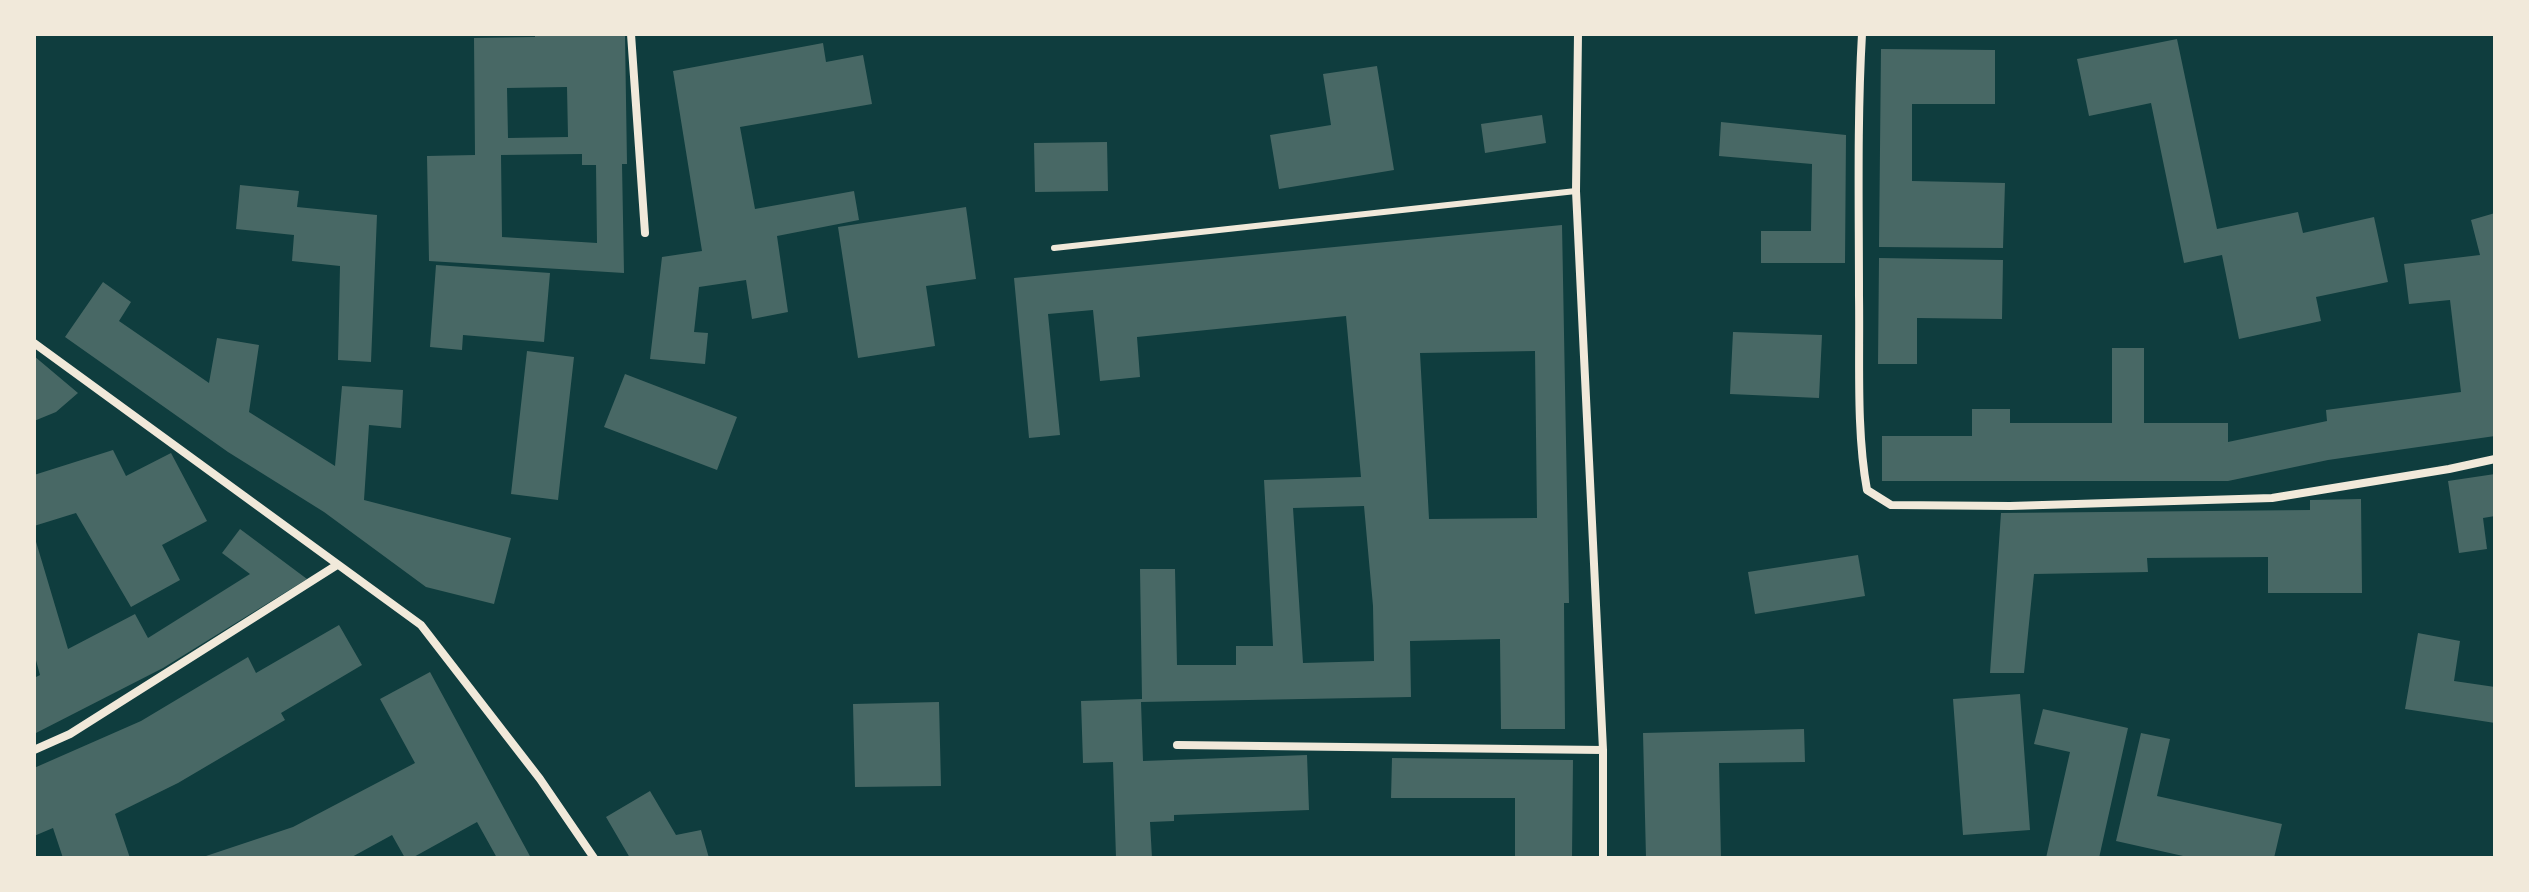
<!DOCTYPE html>
<html>
<head>
<meta charset="utf-8">
<style>
	body { margin:0 }
	#map { position:relative; width:2529px; height:892px; overflow:hidden; background:#0f3d3e; font-family:"Noto Sans",sans-serif }
	canvas { display:block }
	.frame { position:absolute; inset:0; border:36px solid #f1e9da; pointer-events:none }
</style>
</head>
<body>
<div id="map">
<canvas width="2529" height="892"></canvas>
<div class="frame"></div>
</div>
<script>
const c = document.querySelector('canvas').getContext('2d');
c.lineJoin = 'round';
function paint(path, color) {
  c.fillStyle = color;
  c.fill(path, 'evenodd');
}
function strokePath(path, color, width, dash) {
  c.strokeStyle = color;
  c.lineWidth = width;
  c.lineCap = dash ? 'butt' : 'round';
  c.setLineDash(dash || []);
  c.stroke(path);
}
paint(new Path2D(`
	M 535,34 L 625,36 L 627,164 L 622,164 L 624,273 L 429,261 L 427,156 L 475,155 L 474,38 L 535,37 ZM 567,87 L 568,137 L 508,138 L 507,88 ZM 582,154 L 582,165 L 596,165 L 597,243 L 502,237 L 501,155 Z
	M 2177,39 L 2217,229 L 2298,212 L 2303,233 L 2374,217 L 2388,282 L 2316,297 L 2321,321 L 2239,339 L 2222,255 L 2184,263 L 2151,103 L 2089,116 L 2077,59 Z
	M 823,43 L 826,62 L 863,55 L 872,104 L 740,127 L 755,209 L 854,191 L 859,220 L 777,236 L 788,312 L 752,319 L 746,280 L 699,287 L 694,332 L 708,333 L 705,364 L 650,359 L 662,257 L 702,251 L 673,71 Z
	M 1881,49 L 1995,50 L 1995,104 L 1912,104 L 1912,181 L 2005,183 L 2003,248 L 1879,247 Z
	M 1377,66 L 1394,170 L 1279,189 L 1270,135 L 1331,125 L 1323,74 Z
	M 1542,115 L 1546,143 L 1485,153 L 1481,124 Z
	M 1721,122 L 1846,135 L 1845,263 L 1761,263 L 1761,231 L 1811,231 L 1812,164 L 1719,156 Z
	M 1107,142 L 1108,191 L 1035,192 L 1034,143 Z
	M 240,185 L 299,191 L 297,207 L 377,215 L 371,362 L 338,360 L 340,266 L 292,261 L 294,235 L 236,229 Z
	M 966,207 L 976,279 L 926,286 L 935,346 L 858,358 L 838,227 Z
	M 2495,213 L 2495,436 L 2328,460 L 2228,481 L 1882,481 L 1882,436 L 1972,436 L 1972,409 L 2010,409 L 2010,423 L 2112,423 L 2112,348 L 2144,348 L 2144,423 L 2228,423 L 2228,442 L 2327,421 L 2326,410 L 2461,392 L 2450,300 L 2409,304 L 2404,264 L 2480,255 L 2471,220 Z
	M 1562,225 L 1569,603 L 1564,603 L 1565,729 L 1501,729 L 1500,639 L 1410,641 L 1411,697 L 1141,702 L 1143,761 L 1307,755 L 1309,810 L 1174,815 L 1174,821 L 1150,822 L 1152,858 L 1116,858 L 1113,762 L 1083,763 L 1081,701 L 1142,699 L 1140,569 L 1175,569 L 1177,665 L 1236,665 L 1236,646 L 1273,646 L 1264,480 L 1361,477 L 1346,316 L 1137,337 L 1140,377 L 1100,381 L 1093,310 L 1048,314 L 1060,435 L 1029,438 L 1014,278 ZM 1535,351 L 1537,518 L 1429,519 L 1420,353 ZM 1364,506 L 1373,606 L 1374,661 L 1303,663 L 1293,508 Z
	M 1879,258 L 2003,260 L 2002,319 L 1917,318 L 1917,364 L 1878,364 Z
	M 436,265 L 550,273 L 544,342 L 463,335 L 462,350 L 430,347 Z
	M 103,282 L 131,302 L 119,321 L 209,383 L 217,338 L 259,345 L 249,412 L 335,466 L 342,386 L 403,390 L 401,428 L 369,425 L 364,500 L 511,538 L 494,604 L 426,587 L 324,512 L 228,452 L 65,337 Z
	M 1733,332 L 1822,335 L 1819,398 L 1730,394 Z
	M 527,351 L 574,357 L 558,500 L 511,494 Z
	M 34,356 L 78,393 L 56,412 L 34,421 Z
	M 625,374 L 737,417 L 717,470 L 604,427 Z
	M 113,450 L 126,476 L 171,453 L 207,521 L 162,545 L 180,580 L 131,607 L 76,513 L 34,526 L 34,475 Z
	M 2495,474 L 2495,516 L 2483,518 L 2487,549 L 2459,553 L 2448,481 Z
	M 2361,499 L 2362,593 L 2268,593 L 2268,557 L 2147,558 L 2148,572 L 2034,574 L 2024,673 L 1990,673 L 2001,513 L 2310,510 L 2310,500 Z
	M 240,529 L 307,579 L 163,668 L 34,734 L 34,678 L 40,675 L 34,653 L 34,535 L 68,649 L 135,614 L 148,638 L 250,574 L 222,553 Z
	M 1858,555 L 1865,596 L 1755,614 L 1748,572 Z
	M 339,625 L 362,665 L 281,713 L 285,720 L 178,783 L 115,814 L 130,858 L 63,858 L 53,828 L 34,836 L 34,768 L 141,721 L 248,657 L 256,673 Z
	M 2418,633 L 2460,641 L 2454,681 L 2495,687 L 2495,723 L 2405,709 Z
	M 430,672 L 531,858 L 497,858 L 477,822 L 412,858 L 405,858 L 392,835 L 350,858 L 200,858 L 293,827 L 415,763 L 380,699 Z
	M 2020,694 L 2030,830 L 1963,835 L 1953,699 Z
	M 939,702 L 941,786 L 855,787 L 853,704 Z
	M 2043,709 L 2128,728 L 2099,858 L 2046,858 L 2070,752 L 2034,744 Z
	M 1804,729 L 1805,762 L 1719,763 L 1721,858 L 1646,858 L 1643,733 Z
	M 2141,733 L 2170,739 L 2157,796 L 2282,824 L 2274,858 L 2192,858 L 2116,841 Z
	M 1392,758 L 1573,760 L 1572,858 L 1515,858 L 1515,798 L 1391,798 Z
	M 650,791 L 676,835 L 701,830 L 709,858 L 630,858 L 606,817 Z`), '#486865');
strokePath(new Path2D(`
	M 1054,248 L 1576,191`), '#f1e9da', 6);
strokePath(new Path2D(`
	M 631,34 L 645,233
	M 1578,34 L 1576,191 L 1603,750 L 1603,858
	M 1862,34 C 1857,121 1859,209 1859,296 C 1860,358 1856,430 1867,490 L 1891,505 L 2010,506 L 2272,498 L 2449,469 L 2495,459
	M 34,343 L 421,625 L 540,779 L 594,858
	M 1177,745 L 1603,750
	M 34,750 L 70,734 L 337,565`), '#f1e9da', 8);
</script>
</body>
</html>
